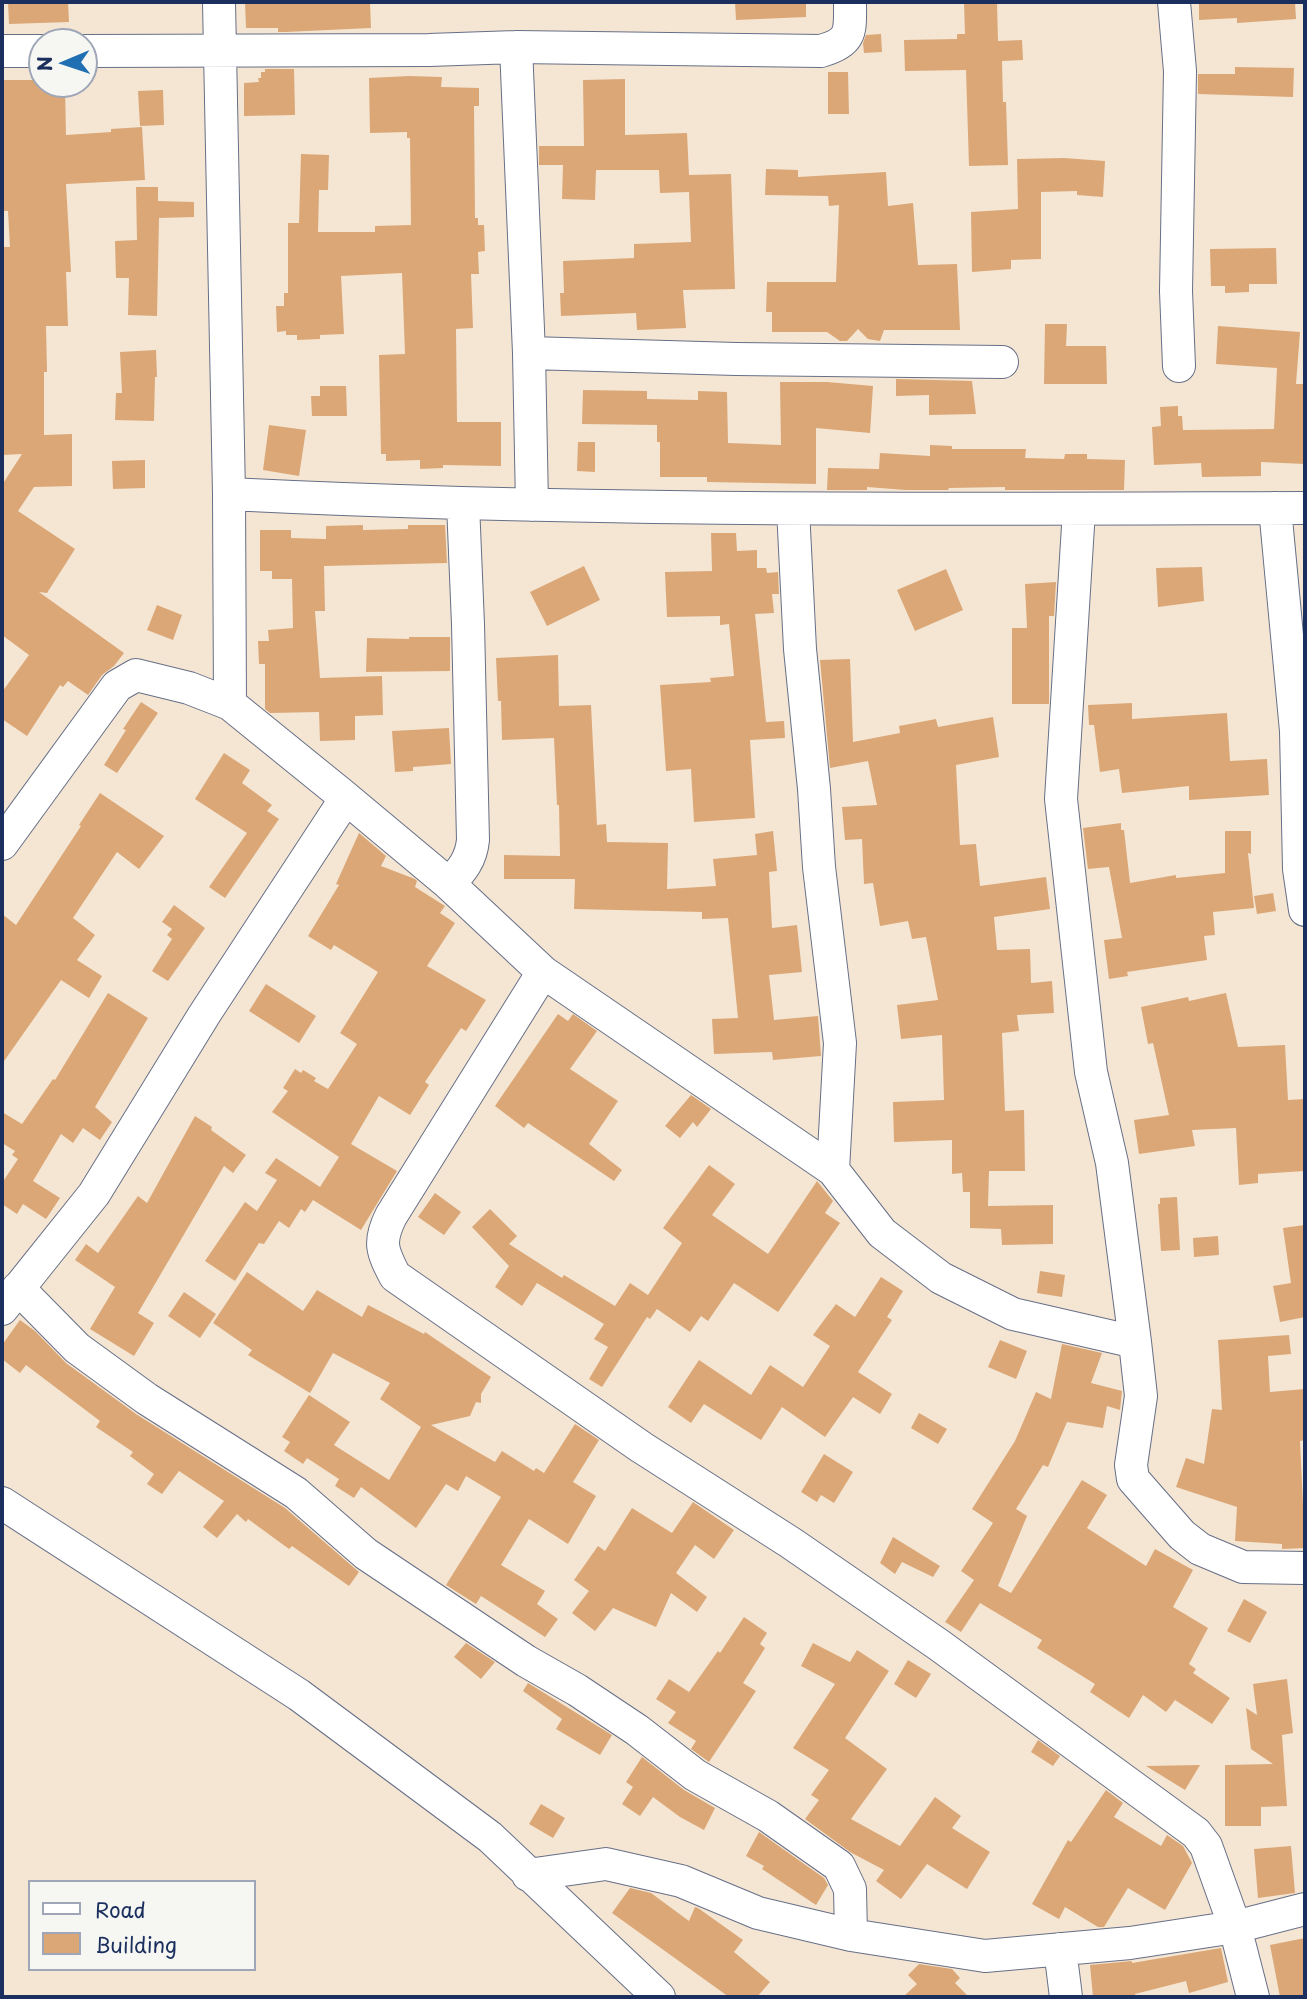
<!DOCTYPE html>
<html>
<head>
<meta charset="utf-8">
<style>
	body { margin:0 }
	#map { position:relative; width:1307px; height:1999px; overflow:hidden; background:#f4e6d3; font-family:"Playpen Sans",sans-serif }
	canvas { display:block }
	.frame { position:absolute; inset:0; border:4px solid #1b2f5e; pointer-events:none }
	.legend { position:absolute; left:28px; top:1880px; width:228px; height:91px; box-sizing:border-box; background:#f6f6f2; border:2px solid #9ea6b7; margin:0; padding:9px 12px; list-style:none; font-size:21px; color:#1b2f5e }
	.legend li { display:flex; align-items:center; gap:14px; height:35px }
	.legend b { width:35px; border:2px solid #9ea6b7 }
	.north { position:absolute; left:28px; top:28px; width:70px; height:70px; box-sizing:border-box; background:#f6f6f2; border:2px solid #9ea6b7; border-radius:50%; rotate:268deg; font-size:19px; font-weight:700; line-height:28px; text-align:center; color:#1b2f5e }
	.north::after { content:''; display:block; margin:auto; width:24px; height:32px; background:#1f6fb2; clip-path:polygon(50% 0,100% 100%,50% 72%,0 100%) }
</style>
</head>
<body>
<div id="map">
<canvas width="1307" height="1999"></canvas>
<div class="frame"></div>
<ul class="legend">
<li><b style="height:9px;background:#fff"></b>Road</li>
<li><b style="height:19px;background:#dba777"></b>Building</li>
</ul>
<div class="north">N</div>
</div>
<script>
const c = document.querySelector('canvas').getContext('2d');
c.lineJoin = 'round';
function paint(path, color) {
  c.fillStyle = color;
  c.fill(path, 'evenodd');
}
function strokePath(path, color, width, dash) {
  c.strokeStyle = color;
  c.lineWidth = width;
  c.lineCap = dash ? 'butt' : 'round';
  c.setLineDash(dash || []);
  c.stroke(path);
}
paint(new Path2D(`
	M 8,2 L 68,2 L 69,22 L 9,24 Z
	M 245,2 L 370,2 L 371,28 L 285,32 L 278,32 L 278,28 L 246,28 Z
	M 735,2 L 806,2 L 806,17 L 736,20 Z
	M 964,2 L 997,2 L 998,41 L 1022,40 L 1023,60 L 1002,61 L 1003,102 L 1006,102 L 1008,165 L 969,166 L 966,70 L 905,71 L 904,40 L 957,39 L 957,34 L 965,34 Z
	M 1199,2 L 1295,2 L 1296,19 L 1237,23 L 1237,18 L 1199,20 Z
	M 881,34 L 882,52 L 864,53 L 863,43 L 866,35 Z
	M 1235,67 L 1294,68 L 1293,97 L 1198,94 L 1198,74 L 1235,74 Z
	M 265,69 L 294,69 L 295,115 L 244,116 L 244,83 L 259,82 L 258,78 L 261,78 L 261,72 L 265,72 Z
	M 828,72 L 848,72 L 849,114 L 828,114 Z
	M 409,76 L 442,77 L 441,87 L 479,88 L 479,106 L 474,106 L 475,218 L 478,218 L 478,225 L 484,225 L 485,251 L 478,252 L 479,274 L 471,274 L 473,328 L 456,329 L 457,422 L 501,422 L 501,466 L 443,465 L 443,468 L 420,469 L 420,460 L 386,461 L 386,454 L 381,454 L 379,355 L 405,354 L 402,273 L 341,276 L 344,334 L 320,335 L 320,339 L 297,340 L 297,335 L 286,335 L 286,331 L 277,332 L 276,306 L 284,306 L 284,293 L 288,293 L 288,223 L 299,223 L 301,154 L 329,155 L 328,190 L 319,190 L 318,232 L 375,232 L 375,226 L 411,225 L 410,138 L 407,138 L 407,132 L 370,133 L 369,78 Z
	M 625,79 L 625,135 L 687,133 L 689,175 L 731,174 L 735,289 L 683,290 L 686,328 L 637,330 L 636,313 L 561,316 L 560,293 L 564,293 L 563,261 L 634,258 L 634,244 L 691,242 L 689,192 L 660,193 L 659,170 L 596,170 L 595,200 L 562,199 L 563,165 L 539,165 L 539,146 L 584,146 L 583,80 Z
	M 2,80 L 42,80 L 42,84 L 65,84 L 66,135 L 111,132 L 111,129 L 142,127 L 145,180 L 66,184 L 71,272 L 66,272 L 68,326 L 46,326 L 47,372 L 44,372 L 44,435 L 72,434 L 72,486 L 34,487 L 18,511 L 75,549 L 47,593 L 39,592 L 124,653 L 114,666 L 102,675 L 88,695 L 68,681 L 63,687 L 60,685 L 27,736 L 2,719 L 2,692 L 29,655 L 2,635 L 2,485 L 22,454 L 2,455 L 2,338 L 4,338 L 2,247 L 10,247 L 8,211 L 2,211 Z
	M 163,90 L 164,125 L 140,126 L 138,91 Z
	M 1064,158 L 1105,161 L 1103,197 L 1077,195 L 1077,191 L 1041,192 L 1041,259 L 1011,260 L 1011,269 L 972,272 L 971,212 L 1018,209 L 1017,159 Z
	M 766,169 L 798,170 L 798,177 L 886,172 L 888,206 L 913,203 L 918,265 L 957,264 L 960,330 L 884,330 L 880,341 L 868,339 L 858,329 L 847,341 L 840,341 L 827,332 L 772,332 L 772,312 L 766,312 L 767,282 L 836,282 L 839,205 L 829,206 L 828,196 L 765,195 Z
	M 136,187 L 158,187 L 158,201 L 194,202 L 194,217 L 159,218 L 157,316 L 128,315 L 129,278 L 116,278 L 115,241 L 137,240 Z
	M 1276,248 L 1277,284 L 1249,284 L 1249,292 L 1225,293 L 1225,286 L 1211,286 L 1210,249 Z
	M 1045,324 L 1067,324 L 1066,346 L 1106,346 L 1107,384 L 1044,384 Z
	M 1218,326 L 1300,332 L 1296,384 L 1305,384 L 1305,464 L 1261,462 L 1261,476 L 1202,477 L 1201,463 L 1154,465 L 1152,427 L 1161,426 L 1160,407 L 1178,406 L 1178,416 L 1182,416 L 1183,430 L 1274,429 L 1277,368 L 1216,364 Z
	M 156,350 L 157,377 L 155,377 L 154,421 L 115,420 L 116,393 L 122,393 L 120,352 Z
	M 896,379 L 972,381 L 976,414 L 929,415 L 929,395 L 896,396 Z
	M 780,382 L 827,382 L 873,386 L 870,433 L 816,428 L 816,484 L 707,482 L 707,477 L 660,477 L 660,442 L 657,442 L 657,425 L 582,424 L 583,390 L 647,391 L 647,399 L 698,400 L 698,391 L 727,392 L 728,443 L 781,445 Z
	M 320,386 L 346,386 L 347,416 L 312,416 L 311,396 L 320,396 Z
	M 269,425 L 306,430 L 299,476 L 263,470 Z
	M 578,442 L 595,442 L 595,472 L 577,471 Z
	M 930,445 L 952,446 L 952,449 L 1026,449 L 1025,458 L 1064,459 L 1065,454 L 1087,454 L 1087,459 L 1125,460 L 1124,490 L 1005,490 L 1005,487 L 949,488 L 948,490 L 906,490 L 867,487 L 867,490 L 827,490 L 828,468 L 879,469 L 880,453 L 930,456 Z
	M 145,460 L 145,488 L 113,489 L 112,461 Z
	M 363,525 L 363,530 L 408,529 L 408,525 L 445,525 L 447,563 L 324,566 L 325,611 L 315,611 L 320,678 L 382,676 L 383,715 L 355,716 L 355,740 L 320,741 L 319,712 L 270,713 L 265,709 L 265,664 L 259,664 L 258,641 L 269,641 L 268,630 L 293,628 L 292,579 L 272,579 L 272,571 L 260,571 L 260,530 L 291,530 L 291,538 L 326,539 L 326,526 Z
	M 711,533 L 736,533 L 737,551 L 757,550 L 757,568 L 766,568 L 767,573 L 778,572 L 779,594 L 772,594 L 774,613 L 755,614 L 766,722 L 784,721 L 785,738 L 750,740 L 755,818 L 694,822 L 691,769 L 666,771 L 660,685 L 711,682 L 710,678 L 734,676 L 729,624 L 720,625 L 720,616 L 667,617 L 665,572 L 712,571 Z
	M 584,566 L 600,600 L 547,626 L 530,592 Z
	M 1202,567 L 1204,601 L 1158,607 L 1156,568 Z
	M 946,569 L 963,610 L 915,631 L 897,590 Z
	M 1056,582 L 1054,616 L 1049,616 L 1049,704 L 1012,704 L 1012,628 L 1027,628 L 1025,584 Z
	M 157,605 L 182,615 L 173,640 L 147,630 Z
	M 409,637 L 450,637 L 450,671 L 366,672 L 367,638 L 409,639 Z
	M 558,655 L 559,706 L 591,705 L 597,825 L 606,824 L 607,842 L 668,843 L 667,889 L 716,886 L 713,859 L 757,855 L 755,834 L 773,831 L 777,871 L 769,872 L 772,928 L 797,925 L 802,972 L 769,975 L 774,1020 L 818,1016 L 821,1056 L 773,1060 L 772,1052 L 714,1054 L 712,1019 L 738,1018 L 728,918 L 702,919 L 702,912 L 574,909 L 575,879 L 504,879 L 504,855 L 560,856 L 559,805 L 557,805 L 554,738 L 502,740 L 501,701 L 498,701 L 496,658 Z
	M 850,659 L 853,742 L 900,733 L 899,726 L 936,719 L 938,727 L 993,717 L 999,757 L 956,765 L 960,845 L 976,844 L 980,886 L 1046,877 L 1050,909 L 994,917 L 997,950 L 1030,949 L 1031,983 L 1052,981 L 1054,1013 L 1017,1015 L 1019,1031 L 1002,1033 L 1005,1111 L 1024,1110 L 1025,1171 L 989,1171 L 988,1206 L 1053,1205 L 1053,1244 L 1002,1245 L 1001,1229 L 970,1228 L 970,1192 L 963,1192 L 962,1173 L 952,1174 L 952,1140 L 894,1142 L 893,1102 L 944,1100 L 942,1035 L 901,1039 L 897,1005 L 938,1000 L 926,937 L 912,939 L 908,921 L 880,926 L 873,883 L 864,884 L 862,839 L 845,840 L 842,807 L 877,805 L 868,761 L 830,768 L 820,660 Z
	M 141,702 L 158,713 L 117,773 L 104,765 L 126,730 L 123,729 Z
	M 1132,703 L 1132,719 L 1227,713 L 1230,761 L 1267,759 L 1269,795 L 1189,800 L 1189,786 L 1122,793 L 1119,769 L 1100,772 L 1094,725 L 1089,725 L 1088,705 Z
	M 449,728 L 451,764 L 413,767 L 413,771 L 395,772 L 392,731 Z
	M 224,753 L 250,770 L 242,783 L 272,805 L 267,811 L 279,819 L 225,898 L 209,887 L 247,833 L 195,799 Z
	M 100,793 L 164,836 L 139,869 L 117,852 L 73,918 L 95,935 L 77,960 L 102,976 L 89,998 L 61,980 L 2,1064 L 2,914 L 16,925 L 81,826 L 79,825 Z
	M 1121,823 L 1121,830 L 1124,830 L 1130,883 L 1176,875 L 1176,878 L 1225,873 L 1225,831 L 1251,831 L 1251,854 L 1248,853 L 1254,908 L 1213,912 L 1215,935 L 1204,936 L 1207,960 L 1127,972 L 1128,976 L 1109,979 L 1104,940 L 1122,938 L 1109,867 L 1088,869 L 1083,828 Z
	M 359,833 L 386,856 L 381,866 L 415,879 L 417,881 L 415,887 L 445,906 L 440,913 L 455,923 L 427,966 L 486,1000 L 466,1031 L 461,1028 L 425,1082 L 429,1085 L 410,1115 L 379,1096 L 351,1144 L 397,1171 L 361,1230 L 313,1200 L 305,1212 L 301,1209 L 289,1228 L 279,1221 L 264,1244 L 259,1243 L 235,1281 L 205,1261 L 245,1202 L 257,1211 L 277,1180 L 265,1173 L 276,1158 L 320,1187 L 339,1157 L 272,1112 L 288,1091 L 283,1088 L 295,1069 L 301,1073 L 303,1070 L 316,1078 L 314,1081 L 328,1089 L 357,1044 L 340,1033 L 378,972 L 334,945 L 331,950 L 308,936 L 339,885 L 336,884 Z
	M 1273,893 L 1276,911 L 1257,914 L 1254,896 Z
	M 174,905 L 205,928 L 168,981 L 152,971 L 172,939 L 167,935 L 172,929 L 162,922 Z
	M 266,984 L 316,1016 L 299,1043 L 249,1011 Z
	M 108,993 L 148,1018 L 95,1107 L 112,1122 L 100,1140 L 83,1128 L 73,1143 L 61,1134 L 33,1181 L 60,1198 L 46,1219 L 23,1204 L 17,1214 L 2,1204 L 2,1183 L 18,1159 L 12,1155 L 15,1151 L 2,1143 L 2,1112 L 22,1124 L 53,1079 L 55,1080 Z
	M 1226,993 L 1238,1047 L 1285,1045 L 1288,1100 L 1305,1099 L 1305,1171 L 1258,1174 L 1258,1183 L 1239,1185 L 1236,1128 L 1192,1130 L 1195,1146 L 1139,1154 L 1134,1120 L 1169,1115 L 1153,1043 L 1148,1044 L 1141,1007 L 1188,997 L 1189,1001 Z
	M 558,1014 L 568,1021 L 573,1014 L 597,1031 L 570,1069 L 618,1101 L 589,1144 L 622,1170 L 614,1181 L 528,1123 L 524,1128 L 495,1106 Z
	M 691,1095 L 711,1109 L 697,1127 L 693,1122 L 680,1138 L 665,1126 Z
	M 195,1116 L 212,1127 L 211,1130 L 246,1155 L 233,1173 L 224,1166 L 138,1313 L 154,1323 L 134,1356 L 90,1329 L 115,1287 L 75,1260 L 86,1244 L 98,1253 L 138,1196 L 147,1203 Z
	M 709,1165 L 735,1184 L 712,1215 L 768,1254 L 817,1181 L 833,1201 L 825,1213 L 840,1223 L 778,1312 L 734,1283 L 708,1321 L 701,1316 L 690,1332 L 657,1309 L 650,1319 L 647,1317 L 602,1387 L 589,1379 L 608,1347 L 594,1339 L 604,1324 L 537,1283 L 522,1306 L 495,1287 L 509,1266 L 472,1227 L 490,1209 L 517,1236 L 509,1244 L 562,1278 L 564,1275 L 615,1306 L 630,1283 L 648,1295 L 682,1243 L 663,1228 Z
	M 435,1193 L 461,1212 L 444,1235 L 418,1217 Z
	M 1177,1197 L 1180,1250 L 1161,1251 L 1158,1204 L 1160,1204 L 1160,1198 Z
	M 1305,1225 L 1305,1317 L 1280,1322 L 1273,1286 L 1291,1283 L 1283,1228 Z
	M 1218,1236 L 1219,1255 L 1194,1257 L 1193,1238 Z
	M 1040,1271 L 1065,1275 L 1062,1297 L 1037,1293 Z
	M 247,1272 L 303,1311 L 317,1290 L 362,1317 L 368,1305 L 424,1334 L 425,1332 L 491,1377 L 481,1394 L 481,1403 L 476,1402 L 470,1416 L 431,1425 L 495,1462 L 502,1451 L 534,1471 L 536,1468 L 544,1473 L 575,1424 L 599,1440 L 573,1482 L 596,1496 L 568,1544 L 529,1519 L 501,1565 L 545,1591 L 537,1604 L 558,1619 L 545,1637 L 481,1596 L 476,1604 L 446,1585 L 501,1497 L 466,1476 L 458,1491 L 446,1484 L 416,1528 L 361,1487 L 354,1498 L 335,1486 L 339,1479 L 307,1458 L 303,1464 L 284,1451 L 290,1442 L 282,1437 L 309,1395 L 350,1422 L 334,1445 L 389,1480 L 421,1427 L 380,1399 L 390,1383 L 333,1353 L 310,1393 L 248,1355 L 252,1350 L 213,1323 Z
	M 881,1277 L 903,1291 L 887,1317 L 892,1320 L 858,1372 L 892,1394 L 880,1414 L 853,1397 L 825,1437 L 782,1407 L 761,1440 L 704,1404 L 691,1423 L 668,1407 L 699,1360 L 751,1395 L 770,1365 L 803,1387 L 830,1346 L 813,1335 L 836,1304 L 855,1317 Z
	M 184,1292 L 216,1314 L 200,1338 L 168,1316 Z
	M 20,1320 L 35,1331 L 66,1363 L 136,1414 L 285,1508 L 359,1572 L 349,1586 L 292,1546 L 289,1549 L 248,1519 L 246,1522 L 237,1514 L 217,1538 L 203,1527 L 224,1501 L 179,1471 L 162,1494 L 147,1484 L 154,1474 L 130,1456 L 133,1452 L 96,1427 L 100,1421 L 26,1365 L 20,1373 L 2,1359 L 2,1345 Z
	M 1289,1335 L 1291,1354 L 1268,1356 L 1270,1392 L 1305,1389 L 1305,1440 L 1300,1441 L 1303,1505 L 1305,1505 L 1305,1548 L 1282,1549 L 1282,1544 L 1235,1541 L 1237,1507 L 1176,1487 L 1186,1458 L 1204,1464 L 1212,1409 L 1222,1410 L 1218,1340 Z
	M 1000,1340 L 1027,1351 L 1016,1379 L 988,1367 Z
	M 1062,1344 L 1102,1353 L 1091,1383 L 1122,1391 L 1120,1410 L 1107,1406 L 1103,1428 L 1067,1422 L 1048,1467 L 1043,1465 L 1016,1509 L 1027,1516 L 998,1586 L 1011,1593 L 1082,1480 L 1107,1495 L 1087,1528 L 1146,1566 L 1155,1549 L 1193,1570 L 1173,1607 L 1208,1628 L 1189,1664 L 1196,1669 L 1193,1673 L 1230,1698 L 1212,1724 L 1175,1700 L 1166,1712 L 1143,1695 L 1129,1718 L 1090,1692 L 1095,1684 L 1037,1648 L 1042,1640 L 980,1603 L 961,1632 L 945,1622 L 974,1580 L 961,1571 L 993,1523 L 972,1509 L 1015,1441 L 1036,1392 L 1051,1399 Z
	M 919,1413 L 947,1429 L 938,1444 L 911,1428 Z
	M 824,1454 L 853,1472 L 834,1503 L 821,1495 L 817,1502 L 801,1492 Z
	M 693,1502 L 734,1530 L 714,1559 L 695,1545 L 676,1573 L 707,1597 L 697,1612 L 671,1593 L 656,1627 L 613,1608 L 595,1631 L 572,1613 L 589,1591 L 574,1580 L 598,1546 L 605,1551 L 632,1508 L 672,1533 Z
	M 893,1537 L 940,1566 L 933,1577 L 902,1562 L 895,1574 L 880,1563 Z
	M 1244,1599 L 1267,1612 L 1250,1643 L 1227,1631 Z
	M 744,1617 L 767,1633 L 760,1644 L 765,1648 L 743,1683 L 756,1691 L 709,1762 L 691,1749 L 696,1741 L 668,1723 L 676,1712 L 656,1699 L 669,1679 L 689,1692 L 718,1651 L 720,1653 Z
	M 466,1643 L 495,1662 L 481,1679 L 454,1657 Z
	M 813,1643 L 850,1662 L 857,1650 L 889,1671 L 845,1738 L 887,1769 L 851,1819 L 900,1846 L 935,1797 L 961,1816 L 952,1828 L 990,1852 L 967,1889 L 927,1864 L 901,1899 L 876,1881 L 884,1870 L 850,1852 L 805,1819 L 819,1800 L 811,1795 L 829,1770 L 793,1748 L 835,1684 L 801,1666 Z
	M 908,1660 L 931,1674 L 916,1698 L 894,1684 Z
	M 1287,1679 L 1293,1733 L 1282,1735 L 1287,1806 L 1261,1807 L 1261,1826 L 1225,1826 L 1225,1765 L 1273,1764 L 1251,1749 L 1246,1708 L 1257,1715 L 1253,1684 Z
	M 528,1683 L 612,1735 L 600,1755 L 556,1729 L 562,1719 L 523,1691 Z
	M 1038,1740 L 1060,1756 L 1053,1766 L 1031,1752 Z
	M 642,1757 L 684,1790 L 715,1808 L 704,1830 L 680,1817 L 653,1797 L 640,1816 L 622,1804 L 633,1787 L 626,1782 Z
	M 1200,1765 L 1185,1790 L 1146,1766 Z
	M 1106,1790 L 1123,1803 L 1114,1817 L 1161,1846 L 1167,1835 L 1183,1846 L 1192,1863 L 1165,1910 L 1128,1888 L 1104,1927 L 1098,1927 L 1065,1907 L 1059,1919 L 1032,1904 L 1068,1840 L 1071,1842 Z
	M 541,1804 L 565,1818 L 553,1838 L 529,1824 Z
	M 759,1832 L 824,1878 L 828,1885 L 816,1905 L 762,1869 L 764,1866 L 746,1856 Z
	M 1291,1846 L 1295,1893 L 1258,1898 L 1254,1849 Z
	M 630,1888 L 651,1893 L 689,1921 L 695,1907 L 698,1908 L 743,1940 L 734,1952 L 770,1982 L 757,1997 L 729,1997 L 612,1913 Z
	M 1305,1938 L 1305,1997 L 1280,1997 L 1270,1945 Z
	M 1221,1948 L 1228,1982 L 1189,1993 L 1186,1981 L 1135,1994 L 1135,1997 L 1093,1997 L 1090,1965 L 1132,1961 L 1132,1963 Z
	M 919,1964 L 952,1969 L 960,1978 L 955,1983 L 969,1997 L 903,1997 L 917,1984 L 908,1975 Z`), '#dba777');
const minor = new Path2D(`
	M 219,2 L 229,494 L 230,704
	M 1174,2 L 1180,71 L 1176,291 L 1179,366
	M 516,47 L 529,353 L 532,505
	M 2,51 L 42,51
	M 84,51 L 429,50 L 516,47 L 821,51 C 853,42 850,31 850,2
	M 529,353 L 736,359 L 1002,362
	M 229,494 C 588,512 946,509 1305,508
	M 1275,508 L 1296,731 L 1299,869 L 1305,910
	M 793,509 L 800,649 L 814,789 L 819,867 L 840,1043 L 833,1170
	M 1079,510 L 1061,799 L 1091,1072 L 1112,1163 L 1135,1342 L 1141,1396 L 1131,1465 L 1133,1479 L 1182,1535 L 1200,1549 L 1243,1567 L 1305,1568
	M 346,798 L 449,884 L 543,972 L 833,1170 L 882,1233 L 941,1278 L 1013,1314 L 1135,1342
	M 2,844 L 117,686 L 136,675 L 189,688 L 230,704 L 346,798 L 204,1015 L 94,1194 L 2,1309
	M 449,884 C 462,870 471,860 473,840 L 468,624 L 463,504
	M 543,972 L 391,1216 C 378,1242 382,1251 395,1276 L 641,1447 L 791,1543 L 939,1645 L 1196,1833 L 1206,1846 L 1235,1927 L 1253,1997
	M 18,1288 L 77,1348 L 147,1399 L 296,1493 L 366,1554 L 526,1661 L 577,1690 L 637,1730 L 695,1775 L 768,1816 L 839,1866 L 850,1889 L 851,1935
	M 2,1503 L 299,1695 L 490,1837 L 659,1997
	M 528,1875 L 606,1864 L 681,1881 L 758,1913 L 851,1935 L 985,1956 L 1130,1943 L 1235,1927 L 1305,1909
	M 1060,1949 L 1066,1997`);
strokePath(minor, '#676f87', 34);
strokePath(minor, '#fff', 32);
</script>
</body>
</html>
